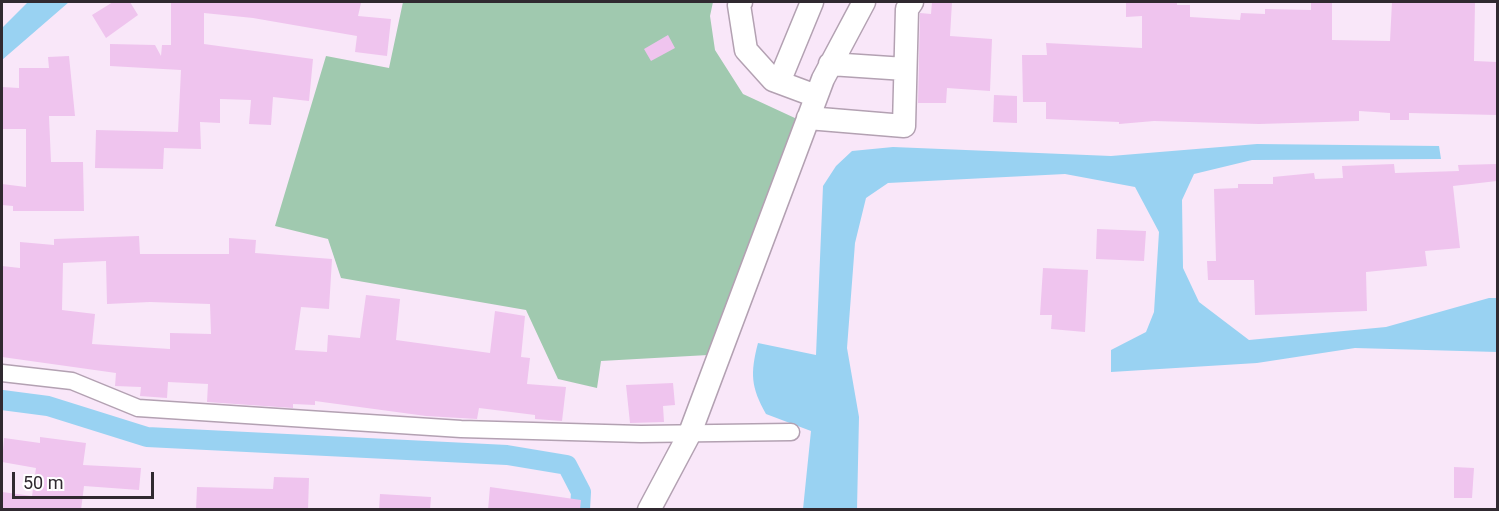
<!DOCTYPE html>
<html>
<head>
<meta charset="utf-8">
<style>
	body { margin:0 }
	#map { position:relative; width:1499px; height:511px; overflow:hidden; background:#f9e7f9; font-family:Roboto,sans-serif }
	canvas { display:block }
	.frame { position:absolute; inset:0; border:3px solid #302930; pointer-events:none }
	.scale { position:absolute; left:12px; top:472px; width:142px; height:27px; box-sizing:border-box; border:3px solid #302930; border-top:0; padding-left:8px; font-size:18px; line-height:21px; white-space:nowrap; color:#302930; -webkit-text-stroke:4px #fff; paint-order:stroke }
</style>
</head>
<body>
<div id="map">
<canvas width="1499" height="511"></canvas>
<div class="frame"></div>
<div class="scale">50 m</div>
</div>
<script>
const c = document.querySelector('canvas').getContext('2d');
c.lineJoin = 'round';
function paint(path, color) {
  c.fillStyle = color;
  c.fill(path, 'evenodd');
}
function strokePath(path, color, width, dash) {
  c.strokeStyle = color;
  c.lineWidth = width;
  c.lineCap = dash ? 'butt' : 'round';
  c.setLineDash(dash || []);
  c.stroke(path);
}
paint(new Path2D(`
	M 403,2 L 713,2 L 710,16 L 715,50 L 743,94 L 797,119 L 708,355 L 601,361 L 597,388 L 558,379 L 526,310 L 341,278 L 328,239 L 275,226 L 326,56 L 389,68 Z`), '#a0c9af');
paint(new Path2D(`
	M 28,2 L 69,2 L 2,60 L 2,28 Z
	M 1257,144 L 1439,146 L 1441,159 L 1252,160 L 1194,174 L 1182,200 L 1183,268 L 1199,302 L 1249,340 L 1386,327 L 1489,298 L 1497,298 L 1497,352 L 1355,348 L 1257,363 L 1111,372 L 1111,350 L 1146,332 L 1154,312 L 1159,232 L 1135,187 L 1065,174 L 888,183 L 866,198 L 855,243 L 847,348 L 859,417 L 857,509 L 803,509 L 811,431 L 766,414 C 751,387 750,374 758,343 L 816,355 L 823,186 L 836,166 L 852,151 L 893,147 L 1111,156 Z`), '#99d2f2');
strokePath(new Path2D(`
	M 2,400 L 48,406 L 147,437 L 507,455 L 567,465 L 581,492 L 580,510`), '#99d2f2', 20);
paint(new Path2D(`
	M 113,2 L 130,2 L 138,15 L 106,38 L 92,15 Z
	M 171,2 L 361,3 L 358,16 L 391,19 L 387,56 L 355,52 L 357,36 L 253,18 L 204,13 L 204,44 L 313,59 L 309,101 L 273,97 L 271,125 L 249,124 L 251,100 L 220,99 L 220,123 L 200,122 L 201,149 L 164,148 L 163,169 L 95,168 L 96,130 L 178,132 L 181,70 L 110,66 L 110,44 L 155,45 L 161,56 L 162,45 L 171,45 Z
	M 932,2 L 952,2 L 950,36 L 992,39 L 990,91 L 947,88 L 946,103 L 918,103 L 920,13 L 931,14 Z
	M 1126,2 L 1177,2 L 1177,5 L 1190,5 L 1190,17 L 1240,20 L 1241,13 L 1265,14 L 1265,9 L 1311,10 L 1311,2 L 1332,2 L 1332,40 L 1390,41 L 1392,2 L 1475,2 L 1474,61 L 1497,62 L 1497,115 L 1409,113 L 1409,120 L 1390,120 L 1390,113 L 1359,111 L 1359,121 L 1259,124 L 1154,121 L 1119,124 L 1119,122 L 1046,119 L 1046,102 L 1023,102 L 1022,55 L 1047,55 L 1046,43 L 1142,48 L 1142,16 L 1126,17 Z
	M 668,35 L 675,48 L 651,61 L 644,49 Z
	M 69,56 L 75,116 L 49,116 L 51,162 L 83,162 L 84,211 L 13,211 L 13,206 L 2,205 L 2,184 L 26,187 L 26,129 L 2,129 L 2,87 L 19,88 L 19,68 L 49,68 L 48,57 Z
	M 994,95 L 1017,96 L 1017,123 L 993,122 Z
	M 1394,164 L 1395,173 L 1459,171 L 1458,165 L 1497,164 L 1497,181 L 1453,186 L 1460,248 L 1425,251 L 1427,266 L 1366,272 L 1367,311 L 1255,315 L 1254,280 L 1208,280 L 1207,261 L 1216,261 L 1214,189 L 1238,188 L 1238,184 L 1273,184 L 1273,177 L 1314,173 L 1315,179 L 1343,178 L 1342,166 Z
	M 1097,229 L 1146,231 L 1144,261 L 1096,259 Z
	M 139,236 L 140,254 L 229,254 L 229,238 L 256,240 L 255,253 L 332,259 L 329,309 L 301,307 L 295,350 L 327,352 L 328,335 L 360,338 L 366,295 L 400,299 L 396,340 L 490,353 L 495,311 L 525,316 L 521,357 L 530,358 L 527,384 L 566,387 L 562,421 L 535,419 L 535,415 L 479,408 L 477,419 L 426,416 L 315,401 L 315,405 L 293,404 L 293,408 L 207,402 L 208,384 L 168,382 L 167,398 L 140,396 L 141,387 L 115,386 L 116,373 L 2,357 L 2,266 L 20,268 L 20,242 L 54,245 L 54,239 ZM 106,261 L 107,304 L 150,302 L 210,304 L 211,334 L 170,333 L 170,349 L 92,344 L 95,314 L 62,310 L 63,263 Z
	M 1043,268 L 1088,270 L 1085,332 L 1051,329 L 1052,315 L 1040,315 Z
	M 673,383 L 675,405 L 663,406 L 664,422 L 630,423 L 626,385 Z
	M 40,437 L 86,443 L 83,465 L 141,468 L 139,490 L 84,486 L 81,510 L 2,510 L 2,492 L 32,496 L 36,468 L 2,462 L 4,438 L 40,443 Z
	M 1454,467 L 1474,468 L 1472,498 L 1454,498 Z
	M 274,477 L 309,478 L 308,510 L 196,510 L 197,487 L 273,489 Z
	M 490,487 L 581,500 L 580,510 L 488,510 Z
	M 380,494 L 431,497 L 430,510 L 379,510 Z`), '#efc4ee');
const street = new Path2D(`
	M 2,373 L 72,381 L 138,408 L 461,429 L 641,434 L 791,432`);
const secondary = new Path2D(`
	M 741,2 L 739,5 L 746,50 L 773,80 L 816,96
	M 830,64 L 905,69
	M 779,82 L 812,2
	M 808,118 L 904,126 L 907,9 L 912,2
	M 649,510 L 690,433 L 823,79 L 864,2`);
strokePath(street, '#b3a1b2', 19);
strokePath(secondary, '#b3a1b2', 25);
strokePath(street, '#fff', 16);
strokePath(secondary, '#fff', 22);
</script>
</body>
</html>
